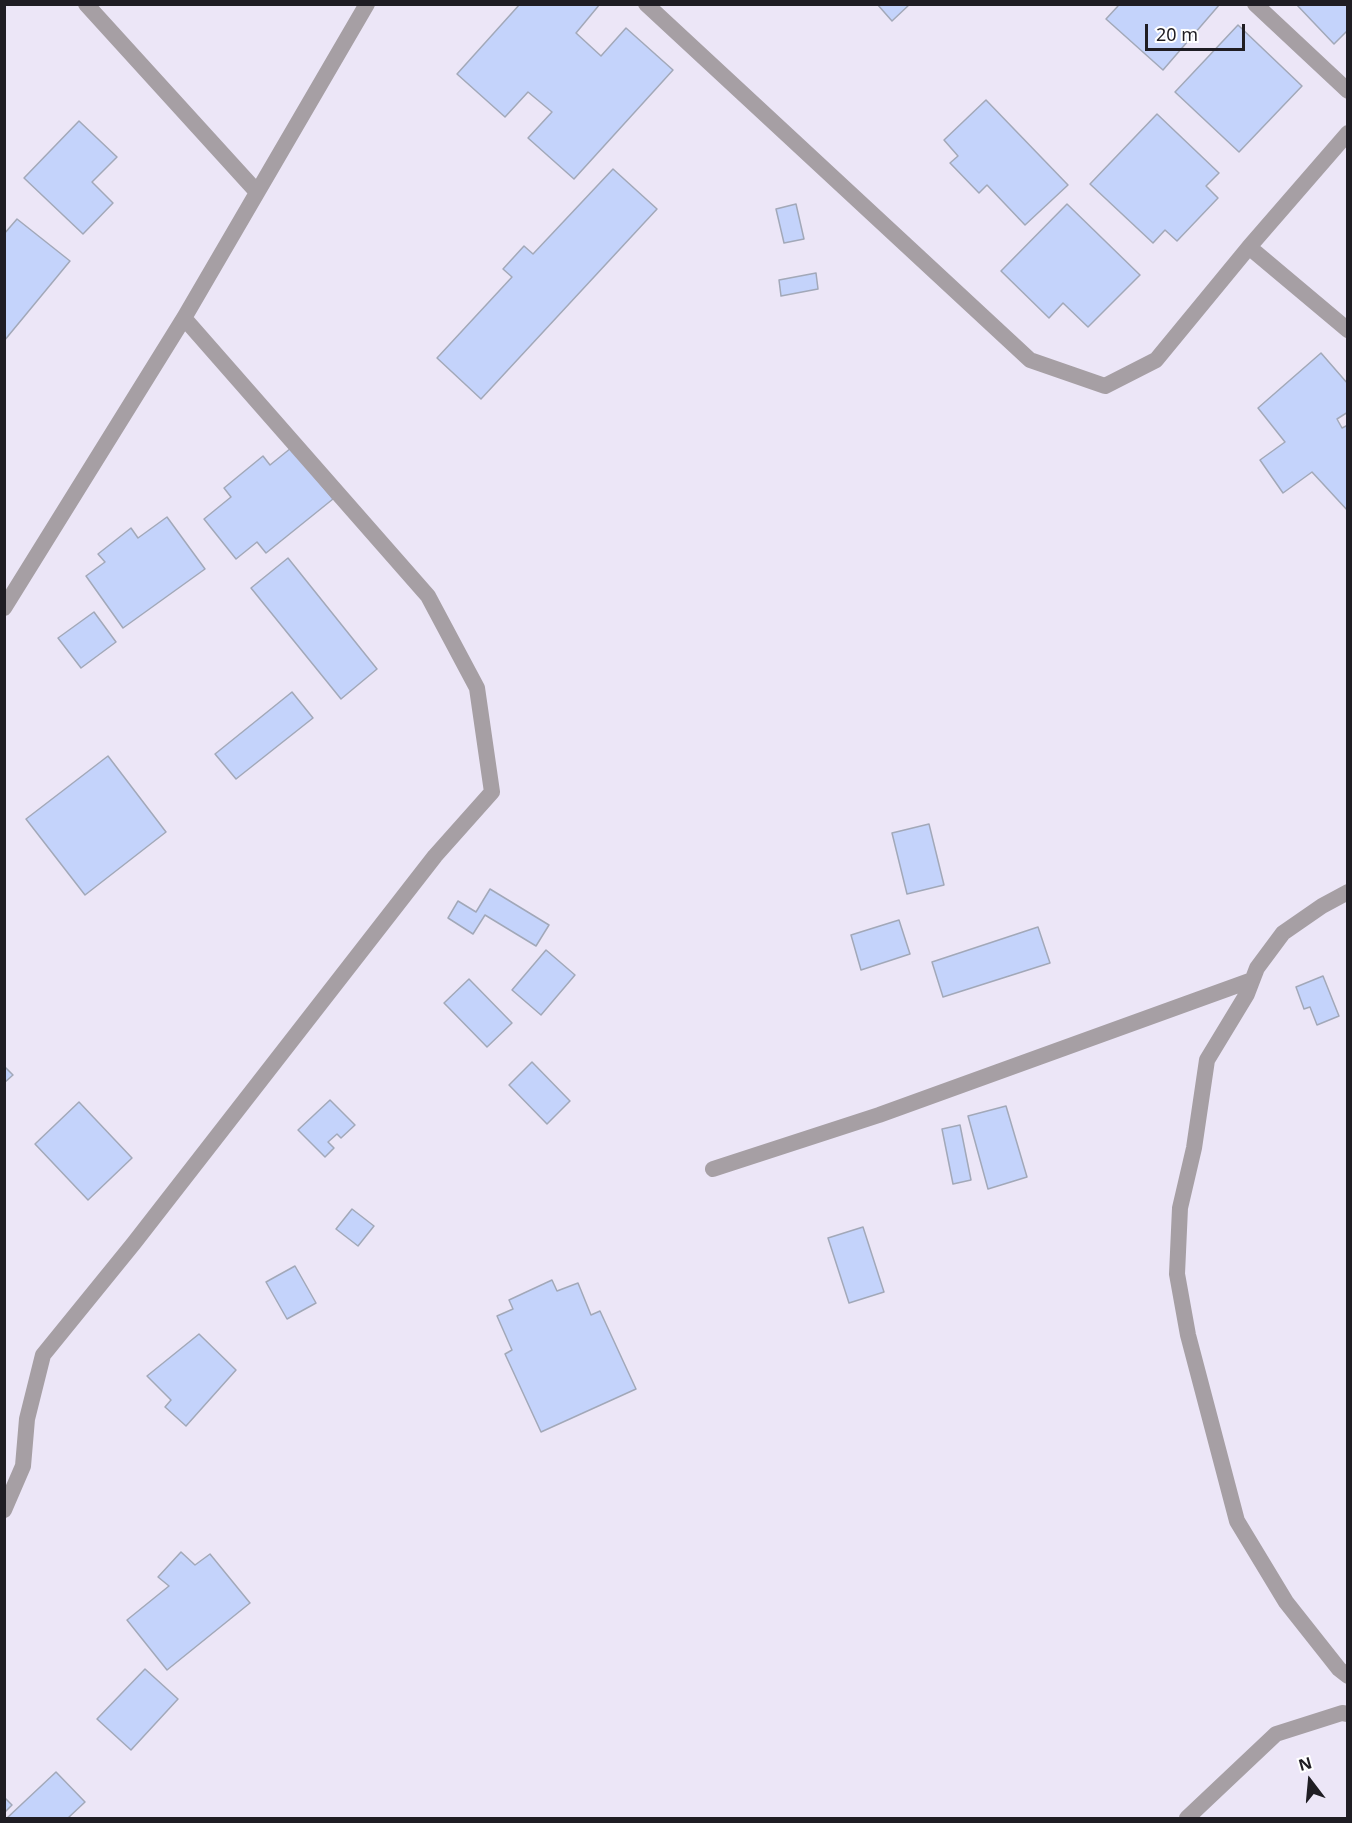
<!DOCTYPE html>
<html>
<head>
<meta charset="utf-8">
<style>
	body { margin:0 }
	#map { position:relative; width:1352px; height:1823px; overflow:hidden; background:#ece6f7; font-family:"Noto Sans",sans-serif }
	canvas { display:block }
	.frame { position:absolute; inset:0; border:6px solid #1f1d23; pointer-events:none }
	.north { position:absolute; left:1280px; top:1751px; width:60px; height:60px; -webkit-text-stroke:4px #fff; paint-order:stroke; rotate:344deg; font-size:16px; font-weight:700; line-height:24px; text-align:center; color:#1f1d23 }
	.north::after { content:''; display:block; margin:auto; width:21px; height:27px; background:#1f1d23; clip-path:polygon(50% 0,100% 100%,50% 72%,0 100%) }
	.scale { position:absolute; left:1145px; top:24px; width:100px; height:27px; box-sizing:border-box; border:3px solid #1f1d23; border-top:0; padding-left:8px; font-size:18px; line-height:21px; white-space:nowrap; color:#1f1d23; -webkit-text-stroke:4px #fff; paint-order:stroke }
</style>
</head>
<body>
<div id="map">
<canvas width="1352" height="1823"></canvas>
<div class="frame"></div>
<div class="north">N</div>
<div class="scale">20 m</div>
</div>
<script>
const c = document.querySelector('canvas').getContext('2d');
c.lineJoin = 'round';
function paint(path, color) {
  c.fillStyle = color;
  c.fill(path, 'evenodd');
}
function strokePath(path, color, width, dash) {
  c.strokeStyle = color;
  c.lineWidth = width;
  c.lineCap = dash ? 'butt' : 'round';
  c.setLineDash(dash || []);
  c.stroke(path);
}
const building = new Path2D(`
	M 520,4 L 600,4 L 576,33 L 601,56 L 626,28 L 673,70 L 574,179 L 528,138 L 552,112 L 528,92 L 505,117 L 457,74 Z
	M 877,4 L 910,4 L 892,21 Z
	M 1116,4 L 1220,4 L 1163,70 L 1106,19 L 1118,6 Z
	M 1296,4 L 1348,4 L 1348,30 L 1334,44 Z
	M 1238,25 L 1302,86 L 1239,152 L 1175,92 Z
	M 986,100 L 1068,185 L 1025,225 L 987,185 L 979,193 L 950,163 L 958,156 L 944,140 Z
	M 1157,114 L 1219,173 L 1206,186 L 1218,198 L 1177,241 L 1165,230 L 1153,243 L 1090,184 Z
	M 79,121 L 117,157 L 92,182 L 113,203 L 83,234 L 24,178 Z
	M 613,169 L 657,209 L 481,399 L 437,358 L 512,277 L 503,269 L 524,246 L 533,254 Z
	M 796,204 L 804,239 L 784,243 L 776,209 Z
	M 1067,204 L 1140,275 L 1088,327 L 1063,303 L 1049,318 L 1001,271 Z
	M 17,219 L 70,261 L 4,341 L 4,234 Z
	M 816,273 L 818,289 L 781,296 L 779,280 Z
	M 1321,353 L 1348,384 L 1348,412 L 1337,419 L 1342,428 L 1348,425 L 1348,511 L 1312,472 L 1283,493 L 1260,460 L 1285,442 L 1258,408 Z
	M 291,448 L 333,499 L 266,553 L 257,542 L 236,559 L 204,519 L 231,497 L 224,488 L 263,456 L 270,465 Z
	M 167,517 L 205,569 L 123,628 L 86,576 L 105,562 L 98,554 L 131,528 L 138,538 Z
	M 288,558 L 377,669 L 341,699 L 251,588 Z
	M 94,612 L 116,642 L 81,668 L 58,638 Z
	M 292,692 L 313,718 L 236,779 L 215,754 Z
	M 108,756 L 166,832 L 85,895 L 26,819 Z
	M 929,824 L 944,885 L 907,894 L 892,833 Z
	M 490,889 L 549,925 L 536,946 L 485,915 L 473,934 L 448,918 L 458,901 L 476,912 Z
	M 899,920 L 910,954 L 861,970 L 851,935 Z
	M 1038,927 L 1050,963 L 943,997 L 932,962 Z
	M 546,950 L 575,975 L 541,1015 L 512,990 Z
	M 1323,976 L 1339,1016 L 1317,1025 L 1310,1007 L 1304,1009 L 1296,987 Z
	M 469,979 L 512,1023 L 487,1047 L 444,1003 Z
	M 532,1062 L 570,1101 L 547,1124 L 509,1085 Z
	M 4,1066 L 13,1075 L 4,1083 Z
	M 330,1100 L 355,1125 L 341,1138 L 337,1134 L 328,1142 L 334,1148 L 325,1157 L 298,1130 Z
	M 79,1102 L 132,1158 L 88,1200 L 35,1144 Z
	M 1006,1106 L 1027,1177 L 988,1189 L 968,1116 Z
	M 960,1125 L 971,1180 L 953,1184 L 942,1129 Z
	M 352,1209 L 374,1226 L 358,1246 L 336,1229 Z
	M 863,1227 L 884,1292 L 849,1303 L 828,1238 Z
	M 295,1266 L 316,1303 L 287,1319 L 266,1282 Z
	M 552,1280 L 557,1291 L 578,1283 L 591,1315 L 600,1311 L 636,1389 L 541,1432 L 505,1354 L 512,1350 L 497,1316 L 513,1309 L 509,1300 Z
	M 199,1334 L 236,1370 L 186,1426 L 165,1407 L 171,1400 L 147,1376 Z
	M 181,1552 L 195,1565 L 210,1554 L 250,1603 L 167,1670 L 127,1620 L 169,1586 L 158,1577 Z
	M 145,1669 L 178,1699 L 131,1750 L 97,1719 Z
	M 56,1772 L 85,1802 L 68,1818 L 7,1818 Z
	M 4,1797 L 12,1805 L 4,1813 Z`);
paint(building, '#c4d3fb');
strokePath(building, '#a2a8b8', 1.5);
strokePath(new Path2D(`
	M 86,4 L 257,192
	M 646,4 L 1030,360 L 1105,386 L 1156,360 L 1249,247 L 1348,133
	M 1255,4 L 1348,91
	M 1249,247 L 1348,330
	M 4,608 L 184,318 L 367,4
	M 1348,892 L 1322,906 L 1283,933 L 1257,968 L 1247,994 L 1207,1060 L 1194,1148 L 1180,1208 L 1177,1274 L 1188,1335 L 1237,1521 L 1286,1602 L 1339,1669 L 1348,1676
	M 713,1169 L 879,1115 L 1252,980
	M 4,1510 L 23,1466 L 27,1419 L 43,1355 L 134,1243 L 435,856 L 492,792 L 477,688 L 428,596 L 184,318
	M 1187,1818 L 1276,1734 L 1342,1713 L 1348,1714`), '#a69fa4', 16);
</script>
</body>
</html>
